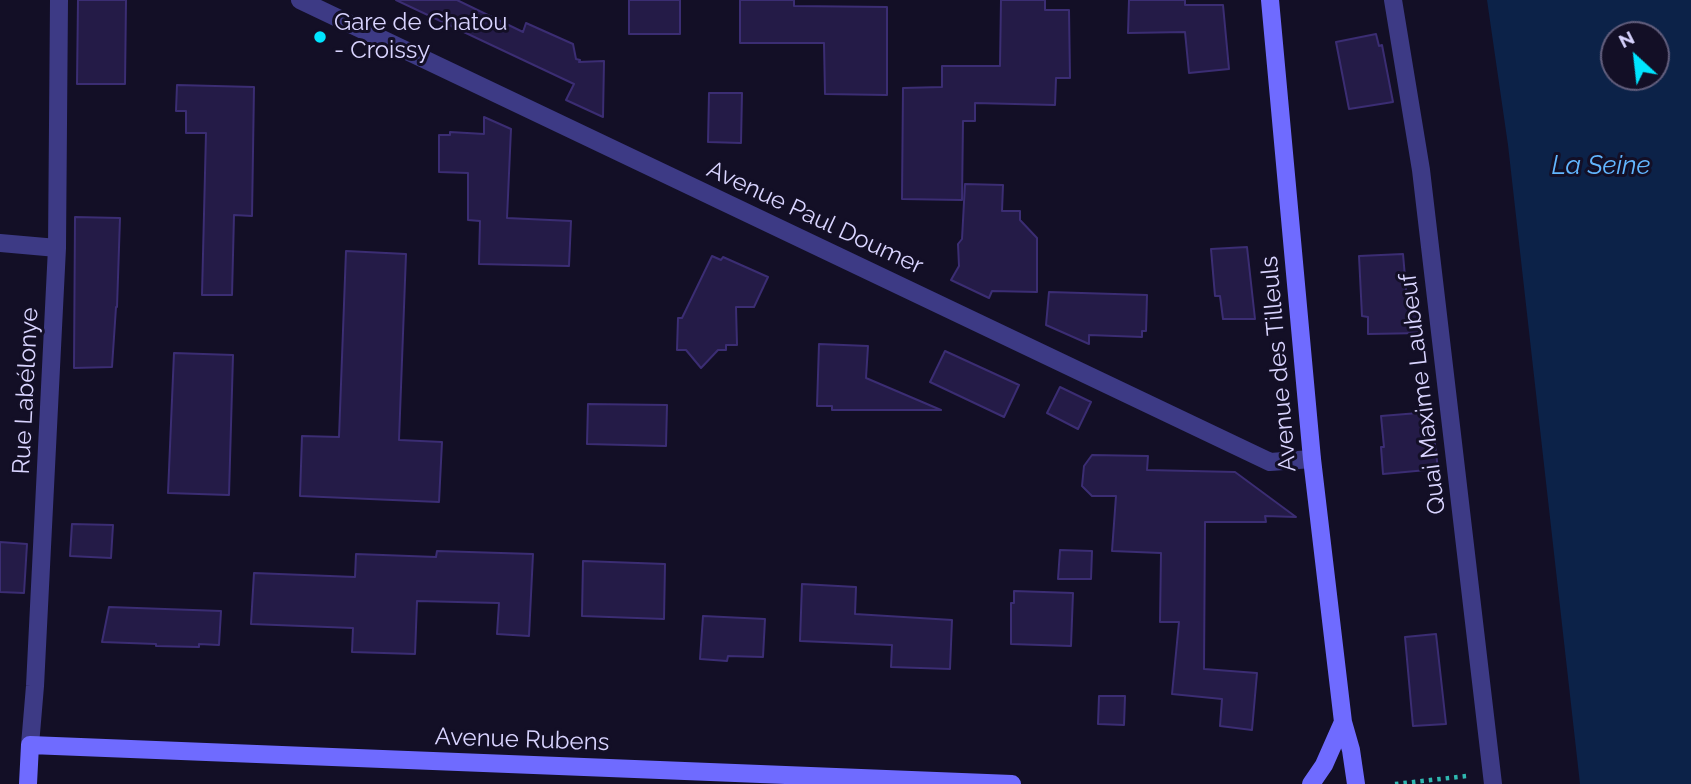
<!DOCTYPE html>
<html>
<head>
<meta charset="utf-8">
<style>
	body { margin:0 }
	#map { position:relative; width:1691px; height:784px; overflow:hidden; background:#130f26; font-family:Raleway,sans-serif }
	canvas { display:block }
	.north { position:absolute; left:1600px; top:21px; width:70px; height:70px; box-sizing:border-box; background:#130f26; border:2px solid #625e7d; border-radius:50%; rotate:333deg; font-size:19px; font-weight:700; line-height:28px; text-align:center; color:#d9d4ff }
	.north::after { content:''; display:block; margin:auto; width:24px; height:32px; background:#00e5ff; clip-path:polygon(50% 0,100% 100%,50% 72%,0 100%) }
</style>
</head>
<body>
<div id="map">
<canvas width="1691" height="784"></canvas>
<div class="north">N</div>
</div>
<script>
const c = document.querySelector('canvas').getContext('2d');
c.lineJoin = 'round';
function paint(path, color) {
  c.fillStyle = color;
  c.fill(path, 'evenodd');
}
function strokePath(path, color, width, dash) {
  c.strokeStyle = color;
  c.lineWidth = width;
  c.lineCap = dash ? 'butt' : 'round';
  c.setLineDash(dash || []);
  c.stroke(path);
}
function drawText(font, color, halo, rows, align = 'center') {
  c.font = font + ' Raleway,sans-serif';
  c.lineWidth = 6;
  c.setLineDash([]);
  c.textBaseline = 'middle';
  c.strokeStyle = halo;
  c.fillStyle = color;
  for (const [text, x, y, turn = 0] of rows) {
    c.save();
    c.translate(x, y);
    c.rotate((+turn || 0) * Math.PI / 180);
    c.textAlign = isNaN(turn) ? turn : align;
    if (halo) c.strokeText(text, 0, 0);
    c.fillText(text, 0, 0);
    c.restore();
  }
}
paint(new Path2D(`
	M 1487,0 L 1691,0 L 1691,784 L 1580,784 L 1508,145 ZM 1614,35 L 1656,35 L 1656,77 L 1614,77 Z`), '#0c2248');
const building = new Path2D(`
	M 78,0 L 126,0 L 125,84 L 77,84 Z
	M 396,0 L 457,0 L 523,32 L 526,23 L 573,44 L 576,59 L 580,60 L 579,62 L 604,61 L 603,117 L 566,100 L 574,84 Z
	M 629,0 L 680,0 L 680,34 L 629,34 Z
	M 740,0 L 794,0 L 794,6 L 887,7 L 887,95 L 825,94 L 824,43 L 740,43 Z
	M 1001,0 L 1045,0 L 1045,10 L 1069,10 L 1070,78 L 1056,78 L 1055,105 L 975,103 L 975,121 L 963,121 L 962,200 L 902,199 L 903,88 L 942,87 L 942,66 L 1000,66 Z
	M 1129,0 L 1185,0 L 1185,5 L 1223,5 L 1229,69 L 1189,73 L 1185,32 L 1128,33 Z
	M 1376,34 L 1379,46 L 1382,45 L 1393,102 L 1349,109 L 1336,42 Z
	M 177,85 L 254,87 L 252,216 L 234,215 L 232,295 L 202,295 L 206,133 L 186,133 L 186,111 L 176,111 Z
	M 709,93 L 742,93 L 741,143 L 708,142 Z
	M 484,117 L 511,129 L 507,218 L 571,221 L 569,266 L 479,264 L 480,221 L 468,220 L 468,173 L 439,172 L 439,135 L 450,135 L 450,132 L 484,134 Z
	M 965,184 L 1003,185 L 1002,211 L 1020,211 L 1020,220 L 1037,238 L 1037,292 L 992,291 L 989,298 L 951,280 L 959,266 L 958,244 L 962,239 Z
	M 75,217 L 120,218 L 117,307 L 116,307 L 112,367 L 74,368 Z
	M 1247,247 L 1255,319 L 1223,319 L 1220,296 L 1215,296 L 1211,249 Z
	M 346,251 L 406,254 L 399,440 L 442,442 L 439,502 L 300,496 L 302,436 L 339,437 Z
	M 1403,254 L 1407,300 L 1418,300 L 1422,333 L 1368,334 L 1368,317 L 1362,316 L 1359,256 Z
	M 712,256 L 721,260 L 723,257 L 768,277 L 754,307 L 736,307 L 737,345 L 726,345 L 726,350 L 718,350 L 701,368 L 686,350 L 677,350 L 678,318 L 682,318 Z
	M 1049,292 L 1147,295 L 1146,331 L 1142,331 L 1142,337 L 1089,335 L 1089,344 L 1046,325 Z
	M 819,344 L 868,346 L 866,378 L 941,410 L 832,410 L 832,406 L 817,406 Z
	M 945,351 L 1019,385 L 1004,417 L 930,382 Z
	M 174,353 L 233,355 L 229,495 L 168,493 Z
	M 1060,387 L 1091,402 L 1078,429 L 1047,413 Z
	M 588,404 L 667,405 L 666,446 L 587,444 Z
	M 1431,412 L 1438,469 L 1383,474 L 1381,447 L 1384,447 L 1381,416 Z
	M 1092,455 L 1148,456 L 1147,470 L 1235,472 L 1296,517 L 1265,516 L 1266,522 L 1205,522 L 1204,669 L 1257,673 L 1252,730 L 1220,726 L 1222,699 L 1172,694 L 1179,622 L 1160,622 L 1161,553 L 1112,551 L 1116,496 L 1092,496 L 1082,486 L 1084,466 Z
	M 72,524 L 113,525 L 111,558 L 70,556 Z
	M 0,542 L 27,544 L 24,593 L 0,592 Z
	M 1060,550 L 1092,551 L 1091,579 L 1058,579 Z
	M 437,551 L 533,554 L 529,636 L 497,634 L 499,603 L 417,601 L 415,654 L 352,652 L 353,628 L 251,624 L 254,573 L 355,577 L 356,554 L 436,557 Z
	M 583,561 L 665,564 L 664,619 L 582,616 Z
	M 802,584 L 856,587 L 855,614 L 952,620 L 950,669 L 891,667 L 892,645 L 800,641 Z
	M 1014,591 L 1073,593 L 1071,646 L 1011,644 L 1011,603 L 1014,603 Z
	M 109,607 L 221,611 L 219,645 L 199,644 L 199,647 L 156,646 L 156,644 L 102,642 Z
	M 703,616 L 765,619 L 763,657 L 728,656 L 727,661 L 700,659 Z
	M 1436,634 L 1446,724 L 1413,726 L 1405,637 Z
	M 1099,696 L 1125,696 L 1124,725 L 1098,724 Z`);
paint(building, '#241b47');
strokePath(building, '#3b2d73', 2);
strokePath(new Path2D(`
	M 1395,784 L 1467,776`), '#2fb8b0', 4.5, [3.5, 5]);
strokePath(new Path2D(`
	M 300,0 L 1270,462 L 1312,459
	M 1393,0 L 1421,170 L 1493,784
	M 0,243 L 57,248
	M 30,745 L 35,686 L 57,248 L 59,0`), '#3d3a85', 18);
strokePath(new Path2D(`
	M 1270,0 L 1312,459 L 1343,722 L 1351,750 L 1356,784
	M 28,784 L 30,745 L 1012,784
	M 1311,784 L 1324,765 L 1343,722`), '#6f6bff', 18);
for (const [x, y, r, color] of [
	[320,37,7,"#00e5ff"]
]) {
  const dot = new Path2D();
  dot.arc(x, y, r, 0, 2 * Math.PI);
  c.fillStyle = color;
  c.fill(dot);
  strokePath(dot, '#130f26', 2.5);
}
drawText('24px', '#d9d4ff', '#130f26', [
	["Gare de Chatou",334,23],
	["- Croissy",334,51]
], 'left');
drawText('24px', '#d9d4ff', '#130f26', [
	["Avenue Paul Doumer",815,218,25],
	["Avenue des Tilleuls",1279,364,-95],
	["Rue Labélonye",26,391,-87],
	["Quai Maxime Laubeuf",1423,394,-97],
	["Avenue Rubens",522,740,2]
]);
drawText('italic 26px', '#62b6ff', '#130f26', [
	["La Seine",1601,166]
]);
</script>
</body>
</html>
